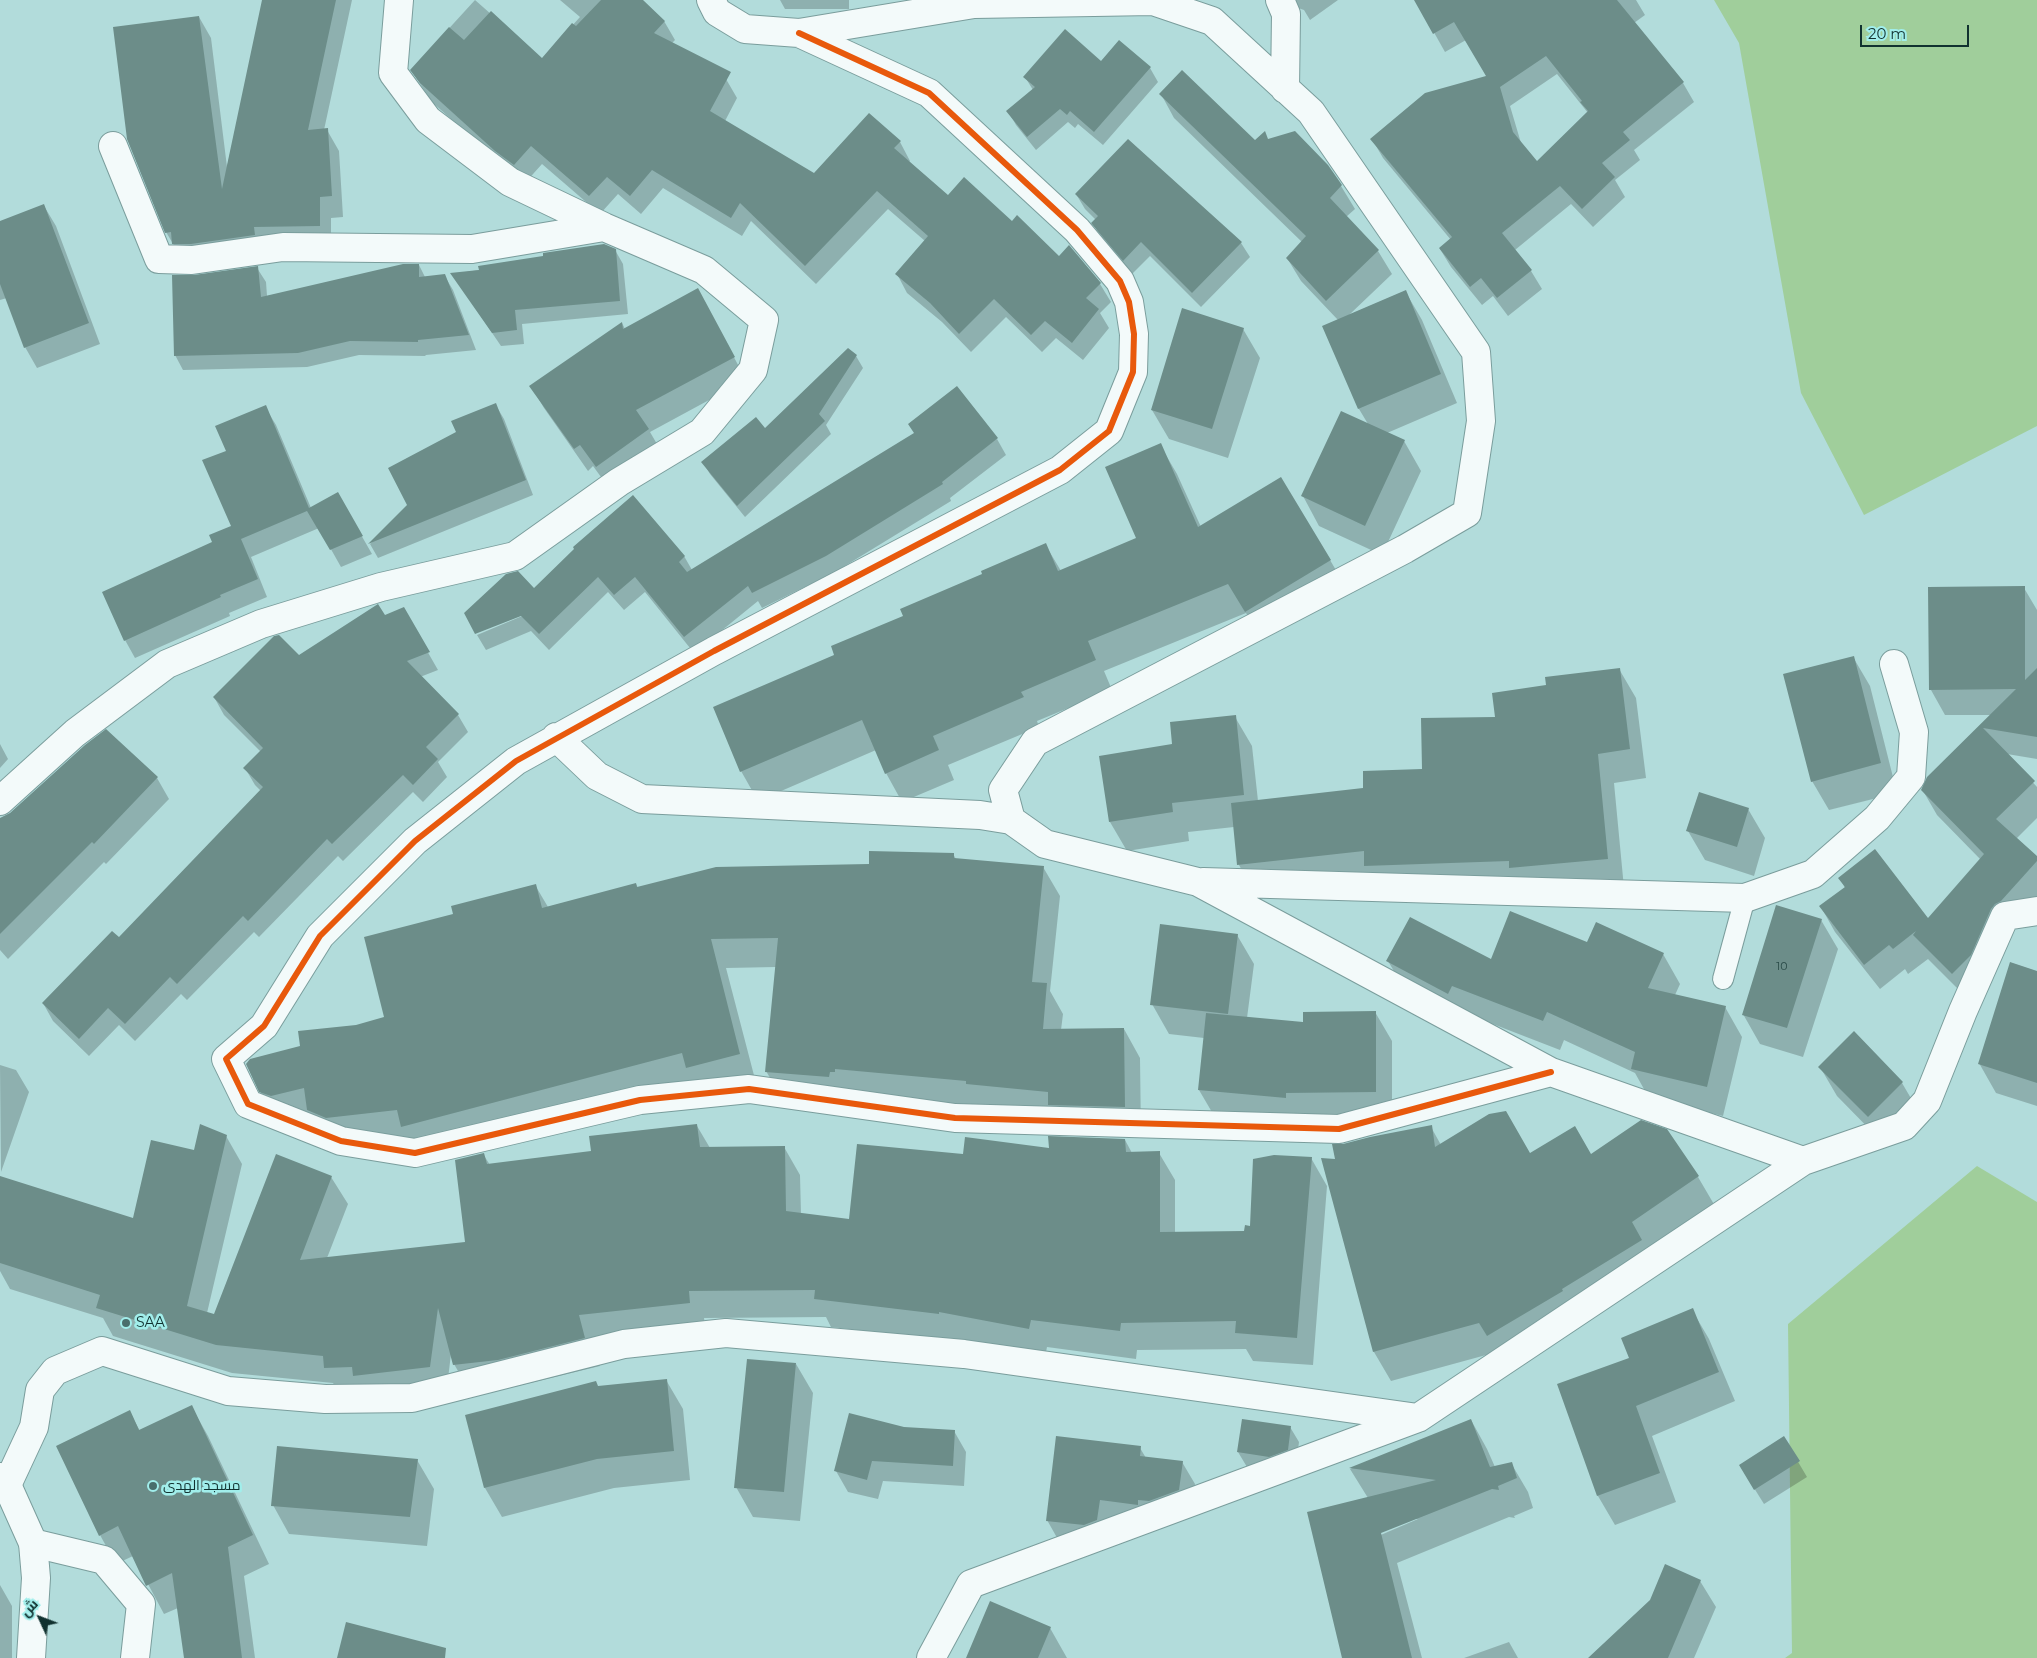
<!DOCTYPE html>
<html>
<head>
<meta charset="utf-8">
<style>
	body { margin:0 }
	#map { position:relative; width:2037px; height:1658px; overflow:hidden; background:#b2dcdb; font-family:Montserrat,Cairo,sans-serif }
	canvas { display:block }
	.north { position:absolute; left:15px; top:1593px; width:50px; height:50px; -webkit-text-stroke:4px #a1eeeb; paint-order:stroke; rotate:313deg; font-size:14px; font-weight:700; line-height:20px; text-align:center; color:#113230 }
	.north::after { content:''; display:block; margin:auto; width:18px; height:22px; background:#113230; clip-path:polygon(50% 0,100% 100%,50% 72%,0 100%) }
	.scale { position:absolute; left:1860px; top:25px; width:109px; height:22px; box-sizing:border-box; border:2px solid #113230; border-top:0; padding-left:6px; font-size:15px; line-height:18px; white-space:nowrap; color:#113230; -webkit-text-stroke:4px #a1eeeb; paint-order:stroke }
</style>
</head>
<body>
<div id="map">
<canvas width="2037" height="1658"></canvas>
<div class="north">ش</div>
<div class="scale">20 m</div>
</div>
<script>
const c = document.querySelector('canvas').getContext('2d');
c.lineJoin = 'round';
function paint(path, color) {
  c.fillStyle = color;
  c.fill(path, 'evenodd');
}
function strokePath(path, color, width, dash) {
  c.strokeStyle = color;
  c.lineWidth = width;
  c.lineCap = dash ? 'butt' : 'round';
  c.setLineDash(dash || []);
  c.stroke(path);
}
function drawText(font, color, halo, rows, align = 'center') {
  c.font = font + ' Montserrat,Cairo,sans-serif';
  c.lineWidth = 5;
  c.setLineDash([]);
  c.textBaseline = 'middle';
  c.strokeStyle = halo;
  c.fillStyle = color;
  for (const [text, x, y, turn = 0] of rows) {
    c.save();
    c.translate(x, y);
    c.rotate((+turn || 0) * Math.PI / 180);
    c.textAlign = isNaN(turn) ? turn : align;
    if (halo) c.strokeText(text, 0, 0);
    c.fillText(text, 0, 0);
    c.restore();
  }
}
paint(new Path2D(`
	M 1714,0 L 2037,0 L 2037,426 L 1864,515 L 1801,393 L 1739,43 Z
	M 1977,1166 L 2037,1202 L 2037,1658 L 1785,1658 L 1792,1653 L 1788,1324 Z`), '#a0ce9b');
paint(new Path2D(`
	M 264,0 L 352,0 L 324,130 L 327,130 L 339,151 L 343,217 L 331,218 L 331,247 L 185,264 L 166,232 L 199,17 L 211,38 L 227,167 Z
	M 475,0 L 542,59 L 580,17 L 560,0 L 642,0 L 664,21 L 675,40 L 672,43 L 726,79 L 737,98 L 725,121 L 814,175 L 900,142 L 910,161 L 909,162 L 948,196 L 1012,222 L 1059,258 L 1100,284 L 1111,302 L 1100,313 L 1109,328 L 1083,360 L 1056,338 L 1042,352 L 1006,317 L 971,352 L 942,322 L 907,293 L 897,274 L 925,241 L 888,209 L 816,284 L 751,221 L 742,236 L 663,188 L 641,214 L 618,194 L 600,214 L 542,164 L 525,183 L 507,169 L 432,102 L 411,70 Z
	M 780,0 L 849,0 L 849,9 L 785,9 Z
	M 1293,0 L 1338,0 L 1310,20 L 1304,10 L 1298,8 Z
	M 1425,0 L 1636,0 L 1645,15 L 1634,23 L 1683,83 L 1694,102 L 1634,150 L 1640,160 L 1615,180 L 1625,197 L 1593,227 L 1571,204 L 1515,250 L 1531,271 L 1542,289 L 1508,316 L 1493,296 L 1482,305 L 1451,267 L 1440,249 L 1451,240 L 1383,158 L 1372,139 L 1487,77 L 1466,40 L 1445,52 L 1418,4 ZM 1557,74 L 1588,113 L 1537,163 L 1521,143 L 1510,106 Z
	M 1101,63 L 1150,68 L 1158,82 L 1103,145 L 1078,124 L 1075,128 L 1068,122 L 1036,150 L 1016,125 L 1008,111 L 1033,90 L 1025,77 Z
	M 1161,94 L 1255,142 L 1269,140 L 1341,186 L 1355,209 L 1346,217 L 1378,251 L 1392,274 L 1349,315 L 1405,291 L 1422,320 L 1457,403 L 1387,433 L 1404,441 L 1421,471 L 1382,555 L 1319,526 L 1303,496 L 1368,424 L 1359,409 L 1324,326 L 1338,320 L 1301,281 L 1287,258 L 1302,242 L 1174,118 Z
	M 1128,141 L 1241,243 L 1250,257 L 1201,307 L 1150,256 L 1132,274 L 1101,238 L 1093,223 L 1096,220 L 1085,209 L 1076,194 Z
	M 44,206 L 56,226 L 100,344 L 37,368 L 25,347 L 7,298 L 0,300 L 0,222 Z
	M 615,250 L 623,264 L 628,314 L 522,324 L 524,344 L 501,346 L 452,274 Z
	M 419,265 L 425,277 L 444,275 L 453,290 L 476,350 L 426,355 L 425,356 L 359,355 L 307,367 L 183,370 L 175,355 L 194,277 L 257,268 L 266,282 L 267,296 Z
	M 710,312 L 746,380 L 650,432 L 661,451 L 609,488 L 593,466 L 588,471 L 544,408 L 531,386 L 622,323 L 625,329 Z
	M 1243,329 L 1260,358 L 1228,458 L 1169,439 L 1152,410 Z
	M 856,356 L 863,368 L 826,425 L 831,434 L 745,517 L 710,474 L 703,462 L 765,429 Z
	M 495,404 L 504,419 L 533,495 L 378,558 L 370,544 L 409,505 L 457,432 Z
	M 265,407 L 276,425 L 311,508 L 337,493 L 372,554 L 341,567 L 319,528 L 251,557 L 267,597 L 229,613 L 230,616 L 135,658 L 125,640 L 213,543 L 233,527 L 227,451 Z
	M 997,439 L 1006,455 L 950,498 L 951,501 L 835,572 L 762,608 L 758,601 L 694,653 L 645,592 L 624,610 L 608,592 L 549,650 L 531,631 L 486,650 L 477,635 L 527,614 L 534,590 L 684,556 L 692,570 Z
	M 1160,445 L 1177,474 L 1201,527 L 1330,560 L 1347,589 L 1262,640 L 1246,613 L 1104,671 L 1112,690 L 1037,721 L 1039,727 L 948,765 L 954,780 L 902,802 L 886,773 L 876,750 L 758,801 L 741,771 L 836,655 L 905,617 L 1045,544 L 1061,571 L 1138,539 Z
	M 2024,588 L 2037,610 L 2037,759 L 2007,754 L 2037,787 L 2037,818 L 2016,839 L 2037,858 L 2037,902 L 2016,926 L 1967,998 L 1928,959 L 1908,974 L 1905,969 L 1880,989 L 1835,932 L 1821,907 L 1845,888 L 1840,878 L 1928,920 L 1981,860 L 1937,815 L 1922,789 L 1991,715 L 1945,715 L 1931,690 Z
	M 403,609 L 438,670 L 420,677 L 458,715 L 468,732 L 438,762 L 447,777 L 423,802 L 413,792 L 343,861 L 338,856 L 259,937 L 254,932 L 187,1000 L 181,994 L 135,1041 L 119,1025 L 89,1056 L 53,1021 L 43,1003 L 119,939 L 261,791 L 255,785 L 245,768 L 261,752 L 224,715 L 214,697 Z
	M 1853,657 L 1870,686 L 1897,793 L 1829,810 L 1812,781 Z
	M 1619,669 L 1636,698 L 1646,778 L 1614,783 L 1624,888 L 1255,894 L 1239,865 L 1234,827 L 1188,832 L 1189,841 L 1127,851 L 1110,822 L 1100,757 L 1173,745 L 1235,717 L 1252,746 L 1258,801 L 1364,789 L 1423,770 L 1496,718 L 1547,686 Z
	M 0,744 L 8,759 L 0,768 Z
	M 157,778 L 169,799 L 106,864 L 104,862 L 8,959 L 0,950 L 0,819 Z
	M 1748,809 L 1765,838 L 1754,876 L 1705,860 L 1688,831 Z
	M 953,854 L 956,859 L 1043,867 L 1060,896 L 1050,991 L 1063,1014 L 1061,1030 L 1124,1029 L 1140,1058 L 1141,1136 L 783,1100 L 766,1071 L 776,967 L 726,968 L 756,1083 L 419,1156 L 278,1121 L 260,1091 L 301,1047 L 356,1026 L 386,1018 L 455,915 L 535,885 L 548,907 L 636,884 L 638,888 L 870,866 Z
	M 1821,920 L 1838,949 L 1803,1057 L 1760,1044 L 1743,1014 Z
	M 1237,935 L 1254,964 L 1247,1018 L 1304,1024 L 1375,1012 L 1392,1041 L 1392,1121 L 1216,1119 L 1199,1090 L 1204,1038 L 1169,1034 L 1152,1004 Z
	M 1587,943 L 1663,954 L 1680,984 L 1675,995 L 1725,1007 L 1742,1037 L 1723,1116 L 1649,1098 L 1635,1073 L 1564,1040 L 1560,1050 L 1405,990 L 1388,961 L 1491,961 Z
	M 2037,972 L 2037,1106 L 1996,1093 L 1979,1063 Z
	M 1854,1033 L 1902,1083 L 1919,1112 L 1885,1145 L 1837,1096 L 1820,1067 Z
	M 0,1065 L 16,1070 L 29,1092 L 1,1172 Z
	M 697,1126 L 710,1148 L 784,1147 L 800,1175 L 801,1215 L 850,1221 L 964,1155 L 1050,1149 L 1125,1140 L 1132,1153 L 1159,1153 L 1175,1180 L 1175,1233 L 1245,1232 L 1311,1158 L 1327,1186 L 1313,1365 L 1253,1361 L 1246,1349 L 1137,1350 L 1136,1359 L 1047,1347 L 1045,1357 L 955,1339 L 954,1341 L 831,1327 L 826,1317 L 704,1318 L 706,1331 L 594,1343 L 600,1366 L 514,1387 L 470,1392 L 454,1364 L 451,1354 L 446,1395 L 341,1396 L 333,1383 L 232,1373 L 113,1336 L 103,1318 L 10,1289 L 0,1271 L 0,1243 L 134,1219 L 195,1151 L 226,1136 L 242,1164 L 207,1313 L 215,1316 L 331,1177 L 348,1204 L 327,1258 L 466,1243 L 483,1154 L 490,1165 L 592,1153 Z
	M 1431,1127 L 1441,1145 L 1530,1155 L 1591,1156 L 1666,1130 L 1698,1177 L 1715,1206 L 1497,1352 L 1391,1381 L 1374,1352 L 1322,1159 L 1336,1160 L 1343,1145 Z
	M 1692,1310 L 1709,1339 L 1735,1401 L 1652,1436 L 1676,1502 L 1615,1525 L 1598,1496 L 1558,1385 L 1631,1358 Z
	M 796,1364 L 813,1393 L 800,1521 L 753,1517 L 736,1487 Z
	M 666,1380 L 683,1409 L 690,1480 L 614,1488 L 502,1517 L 485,1488 L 467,1416 Z
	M 191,1406 L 208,1436 L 269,1564 L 244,1576 L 255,1658 L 185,1658 L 178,1608 L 164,1614 L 133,1556 L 116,1564 L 100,1535 L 129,1411 L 140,1431 Z
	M 1471,1420 L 1487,1449 L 1495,1467 L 1511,1463 L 1528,1492 L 1533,1508 L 1514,1516 L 1515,1518 L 1509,1517 L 1397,1563 L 1422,1658 L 1352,1658 L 1368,1498 L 1350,1469 ZM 1412,1519 L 1418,1519 L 1376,1537 L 1375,1534 Z
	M 1290,1427 L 1299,1442 L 1296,1465 L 1278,1471 L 1247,1467 L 1238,1452 Z
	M 904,1428 L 954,1431 L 966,1452 L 964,1486 L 883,1481 L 878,1499 L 848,1492 L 836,1471 Z
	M 1784,1438 L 1807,1477 L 1764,1504 L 1749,1480 Z
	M 1140,1448 L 1146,1458 L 1182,1462 L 1195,1484 L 1191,1512 L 1060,1543 L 1047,1520 Z
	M 417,1460 L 434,1489 L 427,1546 L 289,1534 L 273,1505 Z
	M 1700,1581 L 1716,1607 L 1694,1658 L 1590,1658 Z
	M 0,1585 L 12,1606 L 12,1658 L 0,1658 Z
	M 1050,1628 L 1067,1658 L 967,1658 Z
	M 1509,1642 L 1518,1658 L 1464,1658 Z`), '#0003');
paint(new Path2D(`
	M 262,0 L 336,0 L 308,130 L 328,128 L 332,196 L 320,197 L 320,226 L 254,227 L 255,235 L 191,244 L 172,244 L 171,232 L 165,233 L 127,139 L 113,27 L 199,16 L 222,189 Z
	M 601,0 L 643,0 L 665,21 L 654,33 L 731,72 L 710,111 L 814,173 L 869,113 L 901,141 L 894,148 L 948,195 L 964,177 L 1012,221 L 1017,215 L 1059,256 L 1069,245 L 1101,283 L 1086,298 L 1099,309 L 1072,343 L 1045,321 L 1031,335 L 994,299 L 959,334 L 930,303 L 895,274 L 928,236 L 877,191 L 805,266 L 740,203 L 731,218 L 652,170 L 630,196 L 607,177 L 589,196 L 531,146 L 514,165 L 495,151 L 420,83 L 410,70 L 449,27 L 464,40 L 491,11 L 542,58 L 572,23 L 576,26 Z
	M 1414,0 L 1617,0 L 1684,82 L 1623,132 L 1630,140 L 1602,163 L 1615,177 L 1582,209 L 1560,186 L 1502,233 L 1532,270 L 1497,298 L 1481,278 L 1470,287 L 1439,248 L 1452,237 L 1370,139 L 1425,93 L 1486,76 L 1454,22 L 1433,34 ZM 1546,56 L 1582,101 L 1580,102 L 1588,111 L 1537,161 L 1513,132 L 1500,87 Z
	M 1065,29 L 1101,61 L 1119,40 L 1151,67 L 1094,132 L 1070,111 L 1067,115 L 1060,109 L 1027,137 L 1006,111 L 1035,87 L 1023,77 Z
	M 1182,70 L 1255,140 L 1265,131 L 1268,139 L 1295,131 L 1328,165 L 1342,185 L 1330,198 L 1379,250 L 1326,301 L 1286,258 L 1306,236 L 1159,94 Z
	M 1128,139 L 1242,242 L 1192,293 L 1141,242 L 1123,261 L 1091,223 L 1098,216 L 1075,194 Z
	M 44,204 L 89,323 L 24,348 L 0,284 L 0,221 Z
	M 604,244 L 616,249 L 620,301 L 515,310 L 517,330 L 492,333 L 450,273 L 479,270 L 478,266 L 543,256 L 543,253 Z
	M 403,264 L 419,264 L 419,277 L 445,274 L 469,335 L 418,340 L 418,342 L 350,341 L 298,353 L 174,356 L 172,275 L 194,275 L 258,266 L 261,297 Z
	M 698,288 L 735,357 L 636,410 L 649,429 L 596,467 L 580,445 L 574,449 L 529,386 L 622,322 L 623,329 Z
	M 1406,290 L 1441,374 L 1358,409 L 1322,326 Z
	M 1182,308 L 1244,328 L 1212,429 L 1151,410 Z
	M 848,348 L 857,355 L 819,414 L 825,421 L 737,506 L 701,462 L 756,417 L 765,428 Z
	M 957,386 L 998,438 L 942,482 L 943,484 L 826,556 L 752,593 L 748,586 L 684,637 L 635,577 L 614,595 L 598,577 L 539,634 L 521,616 L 475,634 L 464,613 L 506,574 L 518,571 L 534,588 L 574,549 L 573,547 L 633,495 L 685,556 L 679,562 L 687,572 L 914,433 L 908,424 Z
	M 496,403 L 526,480 L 368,544 L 407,505 L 388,468 L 456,432 L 451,421 Z
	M 266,405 L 309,508 L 338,492 L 363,536 L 330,550 L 307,511 L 241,539 L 258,579 L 220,595 L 221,597 L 124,641 L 102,592 L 212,542 L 209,535 L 231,526 L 202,460 L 226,451 L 215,426 Z
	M 1341,411 L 1405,440 L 1365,526 L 1301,496 Z
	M 1161,443 L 1198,527 L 1281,477 L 1331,560 L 1245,612 L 1228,584 L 1088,641 L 1096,660 L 1021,692 L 1024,697 L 933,736 L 939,750 L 885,774 L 862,720 L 740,772 L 713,707 L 834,655 L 831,646 L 903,616 L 900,609 L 982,574 L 981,571 L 1046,543 L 1058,571 L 1136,538 L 1105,467 Z
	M 2025,586 L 2025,680 L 2037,668 L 2037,737 L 1983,728 L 2035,781 L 1996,819 L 2037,856 L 2037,861 L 2001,901 L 1995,904 L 1991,909 L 1971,955 L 1952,974 L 1913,935 L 1916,931 L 1893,949 L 1889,945 L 1864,965 L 1819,906 L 1845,887 L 1838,878 L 1875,849 L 1928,918 L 1984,854 L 1921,790 L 1927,777 L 2016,689 L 1929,690 L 1928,587 Z
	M 378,604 L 385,615 L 404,607 L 430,652 L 407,661 L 459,714 L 426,747 L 438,759 L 413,785 L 403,775 L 332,844 L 327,839 L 248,921 L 243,916 L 177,984 L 170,977 L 125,1024 L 108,1008 L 79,1039 L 42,1003 L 112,931 L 119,937 L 263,787 L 243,768 L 263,748 L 213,697 L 274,636 L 279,635 L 299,655 Z
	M 1854,656 L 1881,763 L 1811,782 L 1783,674 Z
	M 1620,668 L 1630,749 L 1598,754 L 1608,859 L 1509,868 L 1509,861 L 1364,866 L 1364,851 L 1237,865 L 1231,803 L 1363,788 L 1363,771 L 1422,769 L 1421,718 L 1495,717 L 1492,693 L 1546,685 L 1545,677 Z
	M 1236,715 L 1244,795 L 1172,803 L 1173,812 L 1109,822 L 1099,756 L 1172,744 L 1170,722 Z
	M 106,729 L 158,777 L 94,844 L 92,842 L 0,934 L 0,818 L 10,813 L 85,745 Z
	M 1699,792 L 1749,808 L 1737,847 L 1686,831 Z
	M 869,851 L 954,853 L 954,858 L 1044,866 L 1032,982 L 1047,983 L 1043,1029 L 1124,1028 L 1125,1107 L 1048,1105 L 1048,1092 L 966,1084 L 966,1081 L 835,1069 L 835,1072 L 830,1072 L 829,1077 L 765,1072 L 778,938 L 711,939 L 740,1054 L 686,1068 L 682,1053 L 401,1127 L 397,1110 L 326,1118 L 307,1110 L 304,1088 L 271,1096 L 259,1092 L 246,1064 L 250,1059 L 300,1046 L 298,1031 L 356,1025 L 384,1017 L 364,937 L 453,914 L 451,906 L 536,884 L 542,908 L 636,883 L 637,887 L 716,867 L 869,864 Z
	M 1776,905 L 1822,919 L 1787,1028 L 1742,1015 Z
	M 1510,911 L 1587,942 L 1596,922 L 1664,953 L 1648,988 L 1726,1006 L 1707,1087 L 1631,1069 L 1635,1052 L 1547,1012 L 1543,1021 L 1452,986 L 1448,994 L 1386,961 L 1410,917 L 1491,959 Z
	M 1160,924 L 1238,934 L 1228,1014 L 1150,1005 Z
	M 2010,962 L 2037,971 L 2037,1083 L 1978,1064 Z
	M 1376,1011 L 1376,1092 L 1286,1093 L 1286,1098 L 1198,1090 L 1206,1013 L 1303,1022 L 1303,1012 Z
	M 1854,1031 L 1903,1082 L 1868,1117 L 1818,1067 Z
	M 1506,1111 L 1530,1153 L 1575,1126 L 1591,1154 L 1641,1120 L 1667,1129 L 1699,1176 L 1632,1222 L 1642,1240 L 1562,1289 L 1563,1291 L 1487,1336 L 1479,1323 L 1373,1352 L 1321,1158 L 1335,1159 L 1332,1144 L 1343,1144 L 1370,1137 L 1432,1125 L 1435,1147 L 1489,1114 Z
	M 200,1124 L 227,1135 L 187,1306 L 214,1314 L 276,1154 L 332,1176 L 300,1260 L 465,1242 L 455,1160 L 484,1153 L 487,1164 L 591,1151 L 589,1136 L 697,1124 L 700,1147 L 785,1146 L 786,1211 L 849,1219 L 857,1144 L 963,1154 L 965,1137 L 1049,1148 L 1048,1136 L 1125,1139 L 1126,1152 L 1160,1151 L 1160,1232 L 1244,1231 L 1245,1225 L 1250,1226 L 1253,1159 L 1274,1155 L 1312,1157 L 1297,1338 L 1235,1333 L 1236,1321 L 1121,1323 L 1120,1331 L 1031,1320 L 1029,1329 L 939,1312 L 939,1314 L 814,1299 L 815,1290 L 689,1291 L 690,1303 L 579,1315 L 585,1338 L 498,1360 L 453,1365 L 438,1308 L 430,1367 L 353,1376 L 352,1367 L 324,1368 L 323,1356 L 216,1345 L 96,1308 L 100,1295 L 0,1263 L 0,1176 L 133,1218 L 151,1140 L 194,1150 Z
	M 1693,1308 L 1719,1372 L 1636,1406 L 1660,1473 L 1597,1496 L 1557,1384 L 1629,1358 L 1621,1338 Z
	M 747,1359 L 796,1363 L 784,1492 L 734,1488 Z
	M 667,1379 L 674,1451 L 597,1459 L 484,1488 L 465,1415 L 596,1381 L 598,1386 Z
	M 192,1405 L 253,1535 L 228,1547 L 242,1658 L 184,1658 L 172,1573 L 146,1586 L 118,1526 L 99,1536 L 56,1446 L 130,1410 L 139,1430 Z
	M 849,1413 L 904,1427 L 955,1430 L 953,1466 L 872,1461 L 867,1480 L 834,1471 Z
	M 1242,1419 L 1291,1426 L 1288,1450 L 1269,1457 L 1237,1452 Z
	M 1471,1419 L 1490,1467 L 1512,1462 L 1517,1478 L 1498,1486 L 1499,1490 L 1492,1489 L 1381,1533 L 1412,1658 L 1342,1658 L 1307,1512 L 1436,1480 L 1349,1468 Z
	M 1056,1436 L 1141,1446 L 1140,1456 L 1183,1461 L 1179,1490 L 1149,1501 L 1138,1500 L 1138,1505 L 1100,1500 L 1097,1520 L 1084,1525 L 1046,1521 Z
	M 1784,1436 L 1800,1461 L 1754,1490 L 1739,1465 Z
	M 277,1446 L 418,1459 L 410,1517 L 271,1506 Z
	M 1665,1564 L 1701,1580 L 1668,1658 L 1588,1658 L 1650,1600 Z
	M 990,1601 L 1051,1627 L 1038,1658 L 966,1658 Z
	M 346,1622 L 446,1648 L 445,1658 L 337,1658 Z`), '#6c8d89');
const lane = new Path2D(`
	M 1723,979 L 1745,898`);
const street = new Path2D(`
	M 711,0 L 717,12 L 745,29 L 799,33 L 974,4 L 1153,1 L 1212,21 L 1311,112 L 1476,352 L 1481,421 L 1467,513 L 1405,549 L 1035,742 L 1003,790 L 1011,820 L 1045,844 L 1198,882 L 1551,1072 L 1803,1161
	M 1280,0 L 1286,14 L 1285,89
	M 799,33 L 929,93 L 1077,230 L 1120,281 L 1129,302 L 1134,334 L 1133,372 L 1109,431 L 1060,470 L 714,651 L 516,761 L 415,841 L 320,936 L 264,1026 L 226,1059 L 248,1104 L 341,1141 L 415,1153 L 640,1100 L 749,1089 L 955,1118 L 1339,1129 L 1551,1072
	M 113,146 L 159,259 L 192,260 L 283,247 L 472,249 L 604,227
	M 556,737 L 597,776 L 642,799 L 980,815 L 1011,820
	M 0,801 L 75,733 L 167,664 L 261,624 L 381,587 L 515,556 L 619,482 L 702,432 L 753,370 L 764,320 L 704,270 L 604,227 L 510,182 L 428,120 L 393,73 L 399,0
	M 1203,882 L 1745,898 L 1813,874 L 1877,818 L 1911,777 L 1914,732 L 1894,664
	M 7,1485 L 34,1427 L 40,1390 L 55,1371 L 102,1351 L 228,1391 L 325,1399 L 412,1398 L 624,1344 L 726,1333 L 964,1354 L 1418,1418
	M 33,1543 L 104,1560 L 141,1604 L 135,1658
	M 931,1658 L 971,1584 L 1418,1418 L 1803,1161 L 1904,1126 L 1927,1101 L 1963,1011 L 2005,916 L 2037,911`);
const secondary = new Path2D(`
	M 0,1477 L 7,1485 L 33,1543 L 36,1578 L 31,1658`);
strokePath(lane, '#7a9d9c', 22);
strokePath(street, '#7a9d9c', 30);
strokePath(secondary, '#7a9d9c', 30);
strokePath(lane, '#f3fafa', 20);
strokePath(street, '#f3fafa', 28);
strokePath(secondary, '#f3fafa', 28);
strokePath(new Path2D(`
	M 799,33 L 929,93 L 1077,230 L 1120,281 L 1129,302 L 1134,334 L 1133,372 L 1109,431 L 1060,470 L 714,651 L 516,761 L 415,841 L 320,936 L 264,1026 L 226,1059 L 248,1104 L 341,1141 L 415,1153 L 640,1100 L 749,1089 L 955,1118 L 1339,1129 L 1551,1072`), '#e8590c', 6);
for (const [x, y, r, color] of [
	[126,1323,5,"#496e6c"],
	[153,1486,5,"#496e6c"]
]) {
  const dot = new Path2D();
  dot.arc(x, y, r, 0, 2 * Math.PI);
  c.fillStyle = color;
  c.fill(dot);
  strokePath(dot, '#a1eeeb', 2);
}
drawText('11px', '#284946', null, [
	["10",1782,967]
]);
drawText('14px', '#113230', '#a1eeeb', [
	["SAA",136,1323],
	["مسجد الهدى",163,1486]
], 'left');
</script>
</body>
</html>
